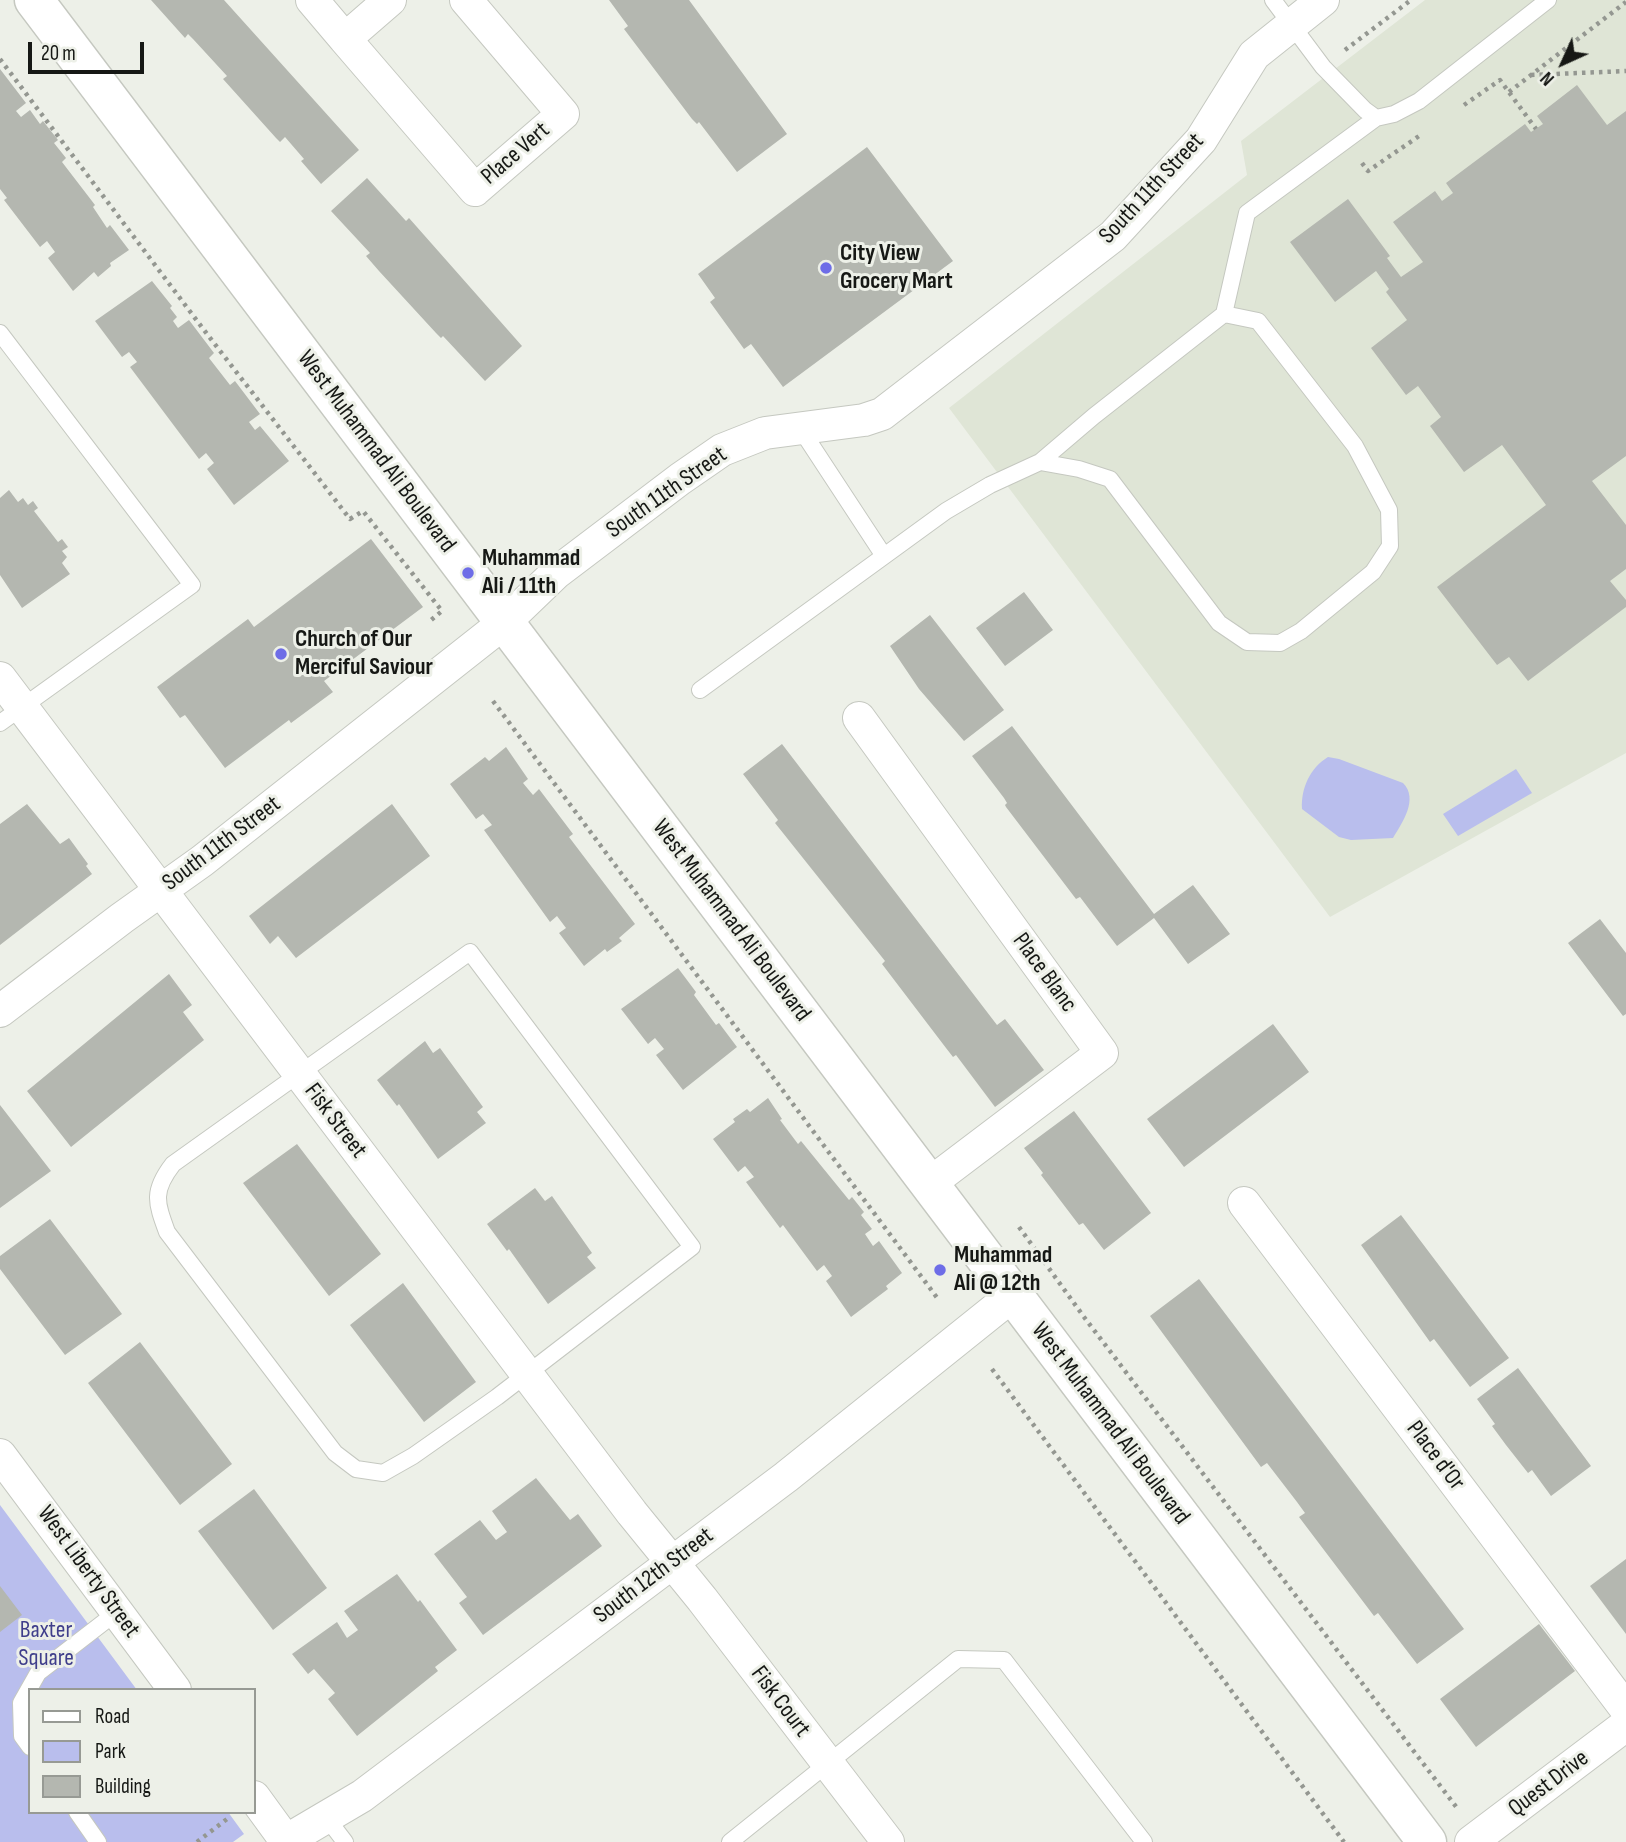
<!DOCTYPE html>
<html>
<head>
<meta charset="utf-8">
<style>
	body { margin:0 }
	#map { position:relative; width:1626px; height:1842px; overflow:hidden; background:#edf0e8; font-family:"Sofia Sans Condensed",sans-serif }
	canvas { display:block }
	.legend { position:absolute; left:28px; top:1688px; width:228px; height:126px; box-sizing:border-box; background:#edf0e8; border:2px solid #979a94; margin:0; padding:9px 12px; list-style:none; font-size:21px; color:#161815 }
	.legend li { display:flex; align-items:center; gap:14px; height:35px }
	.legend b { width:35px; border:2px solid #979a94 }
	.north { position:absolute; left:1528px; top:28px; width:70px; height:70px; -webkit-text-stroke:5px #edf0e8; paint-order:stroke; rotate:225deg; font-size:19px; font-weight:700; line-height:28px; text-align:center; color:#161815 }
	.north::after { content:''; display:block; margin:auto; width:24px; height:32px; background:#161815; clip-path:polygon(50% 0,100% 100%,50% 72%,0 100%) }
	.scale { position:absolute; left:28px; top:42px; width:116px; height:32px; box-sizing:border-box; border:4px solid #161815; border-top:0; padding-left:9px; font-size:21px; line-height:24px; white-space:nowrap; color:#161815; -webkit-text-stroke:5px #edf0e8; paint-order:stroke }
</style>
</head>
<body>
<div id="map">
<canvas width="1626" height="1842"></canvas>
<ul class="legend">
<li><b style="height:9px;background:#fff"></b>Road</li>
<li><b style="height:19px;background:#b9beed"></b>Park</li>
<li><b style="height:19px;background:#b4b7b0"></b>Building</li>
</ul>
<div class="north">N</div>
<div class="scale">20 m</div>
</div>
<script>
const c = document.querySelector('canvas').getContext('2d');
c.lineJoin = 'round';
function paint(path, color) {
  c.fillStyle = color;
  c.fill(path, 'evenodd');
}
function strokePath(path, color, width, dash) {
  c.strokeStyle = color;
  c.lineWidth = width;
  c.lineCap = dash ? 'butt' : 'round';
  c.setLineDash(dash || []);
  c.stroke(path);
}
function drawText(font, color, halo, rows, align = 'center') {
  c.font = font + ' "Sofia Sans Condensed",sans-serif';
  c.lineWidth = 6;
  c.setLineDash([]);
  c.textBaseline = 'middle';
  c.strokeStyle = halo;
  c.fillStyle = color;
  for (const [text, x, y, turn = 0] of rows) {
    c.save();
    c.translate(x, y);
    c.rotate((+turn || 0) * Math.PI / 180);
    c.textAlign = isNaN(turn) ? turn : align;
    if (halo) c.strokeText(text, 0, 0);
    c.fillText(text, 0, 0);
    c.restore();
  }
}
paint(new Path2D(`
	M 1425,0 L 1626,0 L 1626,753 L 1330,917 L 949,408 L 1247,175 L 1241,141 Z`), '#dfe5d6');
paint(new Path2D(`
	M 1328,757 L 1339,759 L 1403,783 C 1419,799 1402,823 1393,838 L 1351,840 L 1339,837 L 1302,809 C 1301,788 1310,768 1328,757 Z
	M 1516,769 L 1532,793 L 1458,836 L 1443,814 Z
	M 0,1505 L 137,1690 L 30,1690 L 30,1812 L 228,1812 L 244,1834 L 233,1842 L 0,1842 Z`), '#b9beed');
paint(new Path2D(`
	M 151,0 L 224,0 L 359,150 L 321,184 L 301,161 L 304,159 L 285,137 L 280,142 L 276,138 L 223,79 L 227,76 L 193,39 L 188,34 L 185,38 Z
	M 609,0 L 689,0 L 787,134 L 737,172 L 699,122 L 697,124 L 692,119 L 624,29 L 628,26 Z
	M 0,69 L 26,103 L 16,111 L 21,117 L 30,110 L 40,124 L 43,121 L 58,140 L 54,143 L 66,158 L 62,162 L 95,205 L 93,207 L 107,228 L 110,225 L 129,250 L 110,263 L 111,266 L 98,277 L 94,272 L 73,291 L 48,258 L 55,252 L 47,241 L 40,247 L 4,200 L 7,198 L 0,189 Z
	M 1577,85 L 1607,125 L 1626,111 L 1626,456 L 1592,481 L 1626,525 L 1626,569 L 1610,581 L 1626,600 L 1626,607 L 1528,681 L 1509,657 L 1497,665 L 1437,587 L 1546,505 L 1502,445 L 1464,472 L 1430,426 L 1441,417 L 1418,386 L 1406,395 L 1371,348 L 1407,320 L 1386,292 L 1389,289 L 1376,271 L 1335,302 L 1290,242 L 1348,199 L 1390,256 L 1387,258 L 1401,277 L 1423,262 L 1393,222 L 1435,191 L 1442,201 L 1453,193 L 1446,183 L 1525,124 L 1531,132 L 1543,124 L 1537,116 Z
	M 867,147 L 953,261 L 783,387 L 751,344 L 744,349 L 710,302 L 715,298 L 698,274 Z
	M 367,178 L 406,221 L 409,218 L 522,346 L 485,381 L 443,336 L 441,338 L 436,333 L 379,271 L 366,256 L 370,253 L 331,211 Z
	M 152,281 L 172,306 L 170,308 L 177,317 L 173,321 L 178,328 L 189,320 L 214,353 L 209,358 L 230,385 L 235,381 L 260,414 L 249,422 L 255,430 L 260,426 L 289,461 L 234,505 L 207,469 L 214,463 L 206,453 L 199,459 L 130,367 L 137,362 L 129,352 L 122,357 L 95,321 Z
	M 9,490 L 18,502 L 23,498 L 28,505 L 33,501 L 38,508 L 34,511 L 58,542 L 62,539 L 68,547 L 62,551 L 67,557 L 62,563 L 70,574 L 22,608 L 0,575 L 0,498 Z
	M 371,539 L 423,607 L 324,681 L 333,692 L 291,723 L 289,720 L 225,768 L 185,715 L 180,718 L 157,687 L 248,619 L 254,627 Z
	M 1024,592 L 1053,630 L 1005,666 L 976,628 Z
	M 930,615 L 1004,710 L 964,741 L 919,689 L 890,646 Z
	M 1012,726 L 1154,914 L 1193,885 L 1230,934 L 1188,964 L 1154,918 L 1117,946 L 1080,897 L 1076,899 L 1006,807 L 1005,805 L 1007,803 L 1004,798 L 972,756 Z
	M 782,744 L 997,1025 L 1005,1019 L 1044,1070 L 995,1107 L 956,1055 L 953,1057 L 946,1048 L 882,964 L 885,961 L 783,833 L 775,823 L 778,820 L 743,774 Z
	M 506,747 L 528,779 L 523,783 L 533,795 L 539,789 L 573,834 L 569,837 L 635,924 L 619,938 L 622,941 L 607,952 L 605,949 L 584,966 L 559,933 L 566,928 L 557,916 L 550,922 L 484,830 L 492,825 L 483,814 L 476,819 L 450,784 L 485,757 L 489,761 Z
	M 27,804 L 60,844 L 69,838 L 88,864 L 86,866 L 92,874 L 0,945 L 0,824 Z
	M 392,804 L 430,856 L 296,958 L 278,936 L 270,944 L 249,916 Z
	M 1600,919 L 1626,953 L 1626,1014 L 1623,1016 L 1568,943 Z
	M 678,968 L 696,992 L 694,995 L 716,1025 L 719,1023 L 737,1047 L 683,1090 L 656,1055 L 664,1049 L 655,1038 L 648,1044 L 621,1009 Z
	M 169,974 L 192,1005 L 183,1012 L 204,1040 L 71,1147 L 27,1091 Z
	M 1273,1024 L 1309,1072 L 1184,1167 L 1147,1119 Z
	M 425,1041 L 433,1053 L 440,1048 L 483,1107 L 477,1112 L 486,1123 L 438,1159 L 399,1104 L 397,1106 L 377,1080 Z
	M 768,1098 L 782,1119 L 780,1120 L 798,1144 L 801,1141 L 849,1200 L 852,1197 L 864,1212 L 861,1215 L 872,1229 L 865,1234 L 873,1246 L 879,1241 L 902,1273 L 886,1286 L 888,1289 L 851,1317 L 826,1281 L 832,1276 L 824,1265 L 817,1271 L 783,1225 L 780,1228 L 746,1182 L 754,1177 L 745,1166 L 738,1172 L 713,1139 L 735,1122 L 733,1119 L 747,1109 L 750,1112 Z
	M 0,1105 L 51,1171 L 0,1208 Z
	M 1074,1111 L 1151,1213 L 1104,1250 L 1083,1223 L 1079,1225 L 1041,1175 L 1043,1173 L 1024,1148 Z
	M 297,1144 L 381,1254 L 329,1296 L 243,1183 Z
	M 535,1188 L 545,1201 L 552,1196 L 592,1253 L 587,1257 L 596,1268 L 548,1304 L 509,1249 L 507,1251 L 487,1224 Z
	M 1401,1215 L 1509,1358 L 1470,1387 L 1434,1339 L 1430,1342 L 1361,1245 Z
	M 50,1219 L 122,1314 L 65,1355 L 0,1269 L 0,1256 Z
	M 1199,1279 L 1464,1629 L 1417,1664 L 1378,1613 L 1374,1616 L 1299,1517 L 1305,1513 L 1297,1502 L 1267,1463 L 1261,1467 L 1150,1316 Z
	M 403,1283 L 476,1382 L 424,1422 L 350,1325 Z
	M 140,1342 L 232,1464 L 180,1505 L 88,1383 Z
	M 1518,1368 L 1591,1466 L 1551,1496 L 1532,1470 L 1528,1473 L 1506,1445 L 1492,1426 L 1495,1424 L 1477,1399 Z
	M 536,1478 L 570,1520 L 578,1514 L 602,1546 L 483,1635 L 459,1603 L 467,1597 L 434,1554 L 480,1520 L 496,1540 L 507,1532 L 492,1511 Z
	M 254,1489 L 327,1588 L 273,1630 L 198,1531 Z
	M 1626,1559 L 1626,1634 L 1590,1586 Z
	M 397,1574 L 418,1602 L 420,1600 L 457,1650 L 435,1667 L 438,1671 L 357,1736 L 328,1699 L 335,1693 L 314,1669 L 308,1674 L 292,1654 L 337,1622 L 347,1638 L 358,1630 L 344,1611 Z
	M 0,1586 L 22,1615 L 0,1632 Z
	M 1539,1624 L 1575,1671 L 1476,1747 L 1440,1699 Z`), '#b4b7b0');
const service = new Path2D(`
	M 1273,0 L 1323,67 L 1365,110 L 1376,118 L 1394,114 L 1419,101 L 1548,0
	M 1224,314 L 1247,213 L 1376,118
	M 0,333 L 192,585 L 0,723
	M 800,428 L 884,556
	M 700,690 L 946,511 L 990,485 L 1040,462 L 1094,416 L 1224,314 L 1258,321 L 1355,446 L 1389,510 L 1390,546 L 1373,572 L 1301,631 L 1280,643 L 1247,642 L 1219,623 L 1110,479 L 1079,469 L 1040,462
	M 470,952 L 692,1247 L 497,1397 L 413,1456 L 383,1473 L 356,1469 L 335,1453 L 167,1232 C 156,1202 152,1191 173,1164 Z
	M 30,1747 L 22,1736 L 21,1703 L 38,1673 L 117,1612
	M 77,1812 L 98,1842
	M 326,1817 L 345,1842
	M 730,1842 L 958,1659 L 1004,1660 L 1144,1842`);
const minor = new Path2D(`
	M 312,0 L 345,39 L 390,0
	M 345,39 L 475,190 L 563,114 L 466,0
	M 0,678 L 632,1513 L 702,1599 L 888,1842
	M 859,718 L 1102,1053 L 929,1184
	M 0,1011 L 122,918 L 202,861 L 505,622 L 556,573 L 680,479 L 722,450 L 765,433 L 864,420 L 882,414 L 1113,236 L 1201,140 L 1254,55 L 1323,0
	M 1244,1203 L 1626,1709
	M 0,1455 L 175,1690
	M 254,1797 L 286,1841
	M 284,1842 L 362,1796 L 786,1477 L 1013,1295
	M 1471,1842 L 1626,1725`);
const secondary = new Path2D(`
	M 34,0 L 1427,1842`);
strokePath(service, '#c5c8c0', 18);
strokePath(minor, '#c5c8c0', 34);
strokePath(secondary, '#c5c8c0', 41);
strokePath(new Path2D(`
	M 1345,50 L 1411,0
	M 0,59 L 207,334 L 350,519 L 363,511 L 442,611 L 430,621
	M 1531,75 L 1626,71
	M 1509,92 L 1626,2
	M 1464,105 L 1500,80 L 1536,129
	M 1362,163 L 1368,171 L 1422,134
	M 493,701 L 938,1299
	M 1019,1227 L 1084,1317 L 1457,1808
	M 992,1369 L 1344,1842
	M 197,1842 L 227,1819`), '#949791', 4.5, [3.5, 5]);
strokePath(service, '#fff', 16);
strokePath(minor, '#fff', 32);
strokePath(secondary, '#fff', 38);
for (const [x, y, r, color] of [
	[826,268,7,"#6e6de7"],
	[468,573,7,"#6e6de7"],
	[281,654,7,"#6e6de7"],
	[940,1270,7,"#6e6de7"]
]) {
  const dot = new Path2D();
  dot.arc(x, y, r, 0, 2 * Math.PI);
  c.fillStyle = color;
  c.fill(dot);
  strokePath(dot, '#edf0e8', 2.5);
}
drawText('24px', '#161815', '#edf0e8', [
	["Place Vert",516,154,-41],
	["South 11th Street",1152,189,-47],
	["West Muhammad Ali Boulevard",376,452,53],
	["South 11th Street",667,493,-35],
	["South 11th Street",222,844,-37],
	["West Muhammad Ali Boulevard",731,921,53],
	["Place Blanc",1044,973,54],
	["Fisk Street",335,1121,53],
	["West Muhammad Ali Boulevard",1110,1424,53],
	["Place d'Or",1435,1456,53],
	["West Liberty Street",88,1572,54],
	["South 12th Street",654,1576,-37],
	["Fisk Court",780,1702,53],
	["Quest Drive",1549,1784,-37]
]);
drawText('bold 24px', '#161815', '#edf0e8', [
	["City View",840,254],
	["Grocery Mart",840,282],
	["Muhammad",482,559],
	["Ali / 11th",482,587],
	["Church of Our",295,640],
	["Merciful Saviour",295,668],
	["Muhammad",954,1256],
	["Ali @ 12th",954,1284]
], 'left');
drawText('24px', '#3f3e8b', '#edf0e8', [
	["Baxter",46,1631],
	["Square",46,1659]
]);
</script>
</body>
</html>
